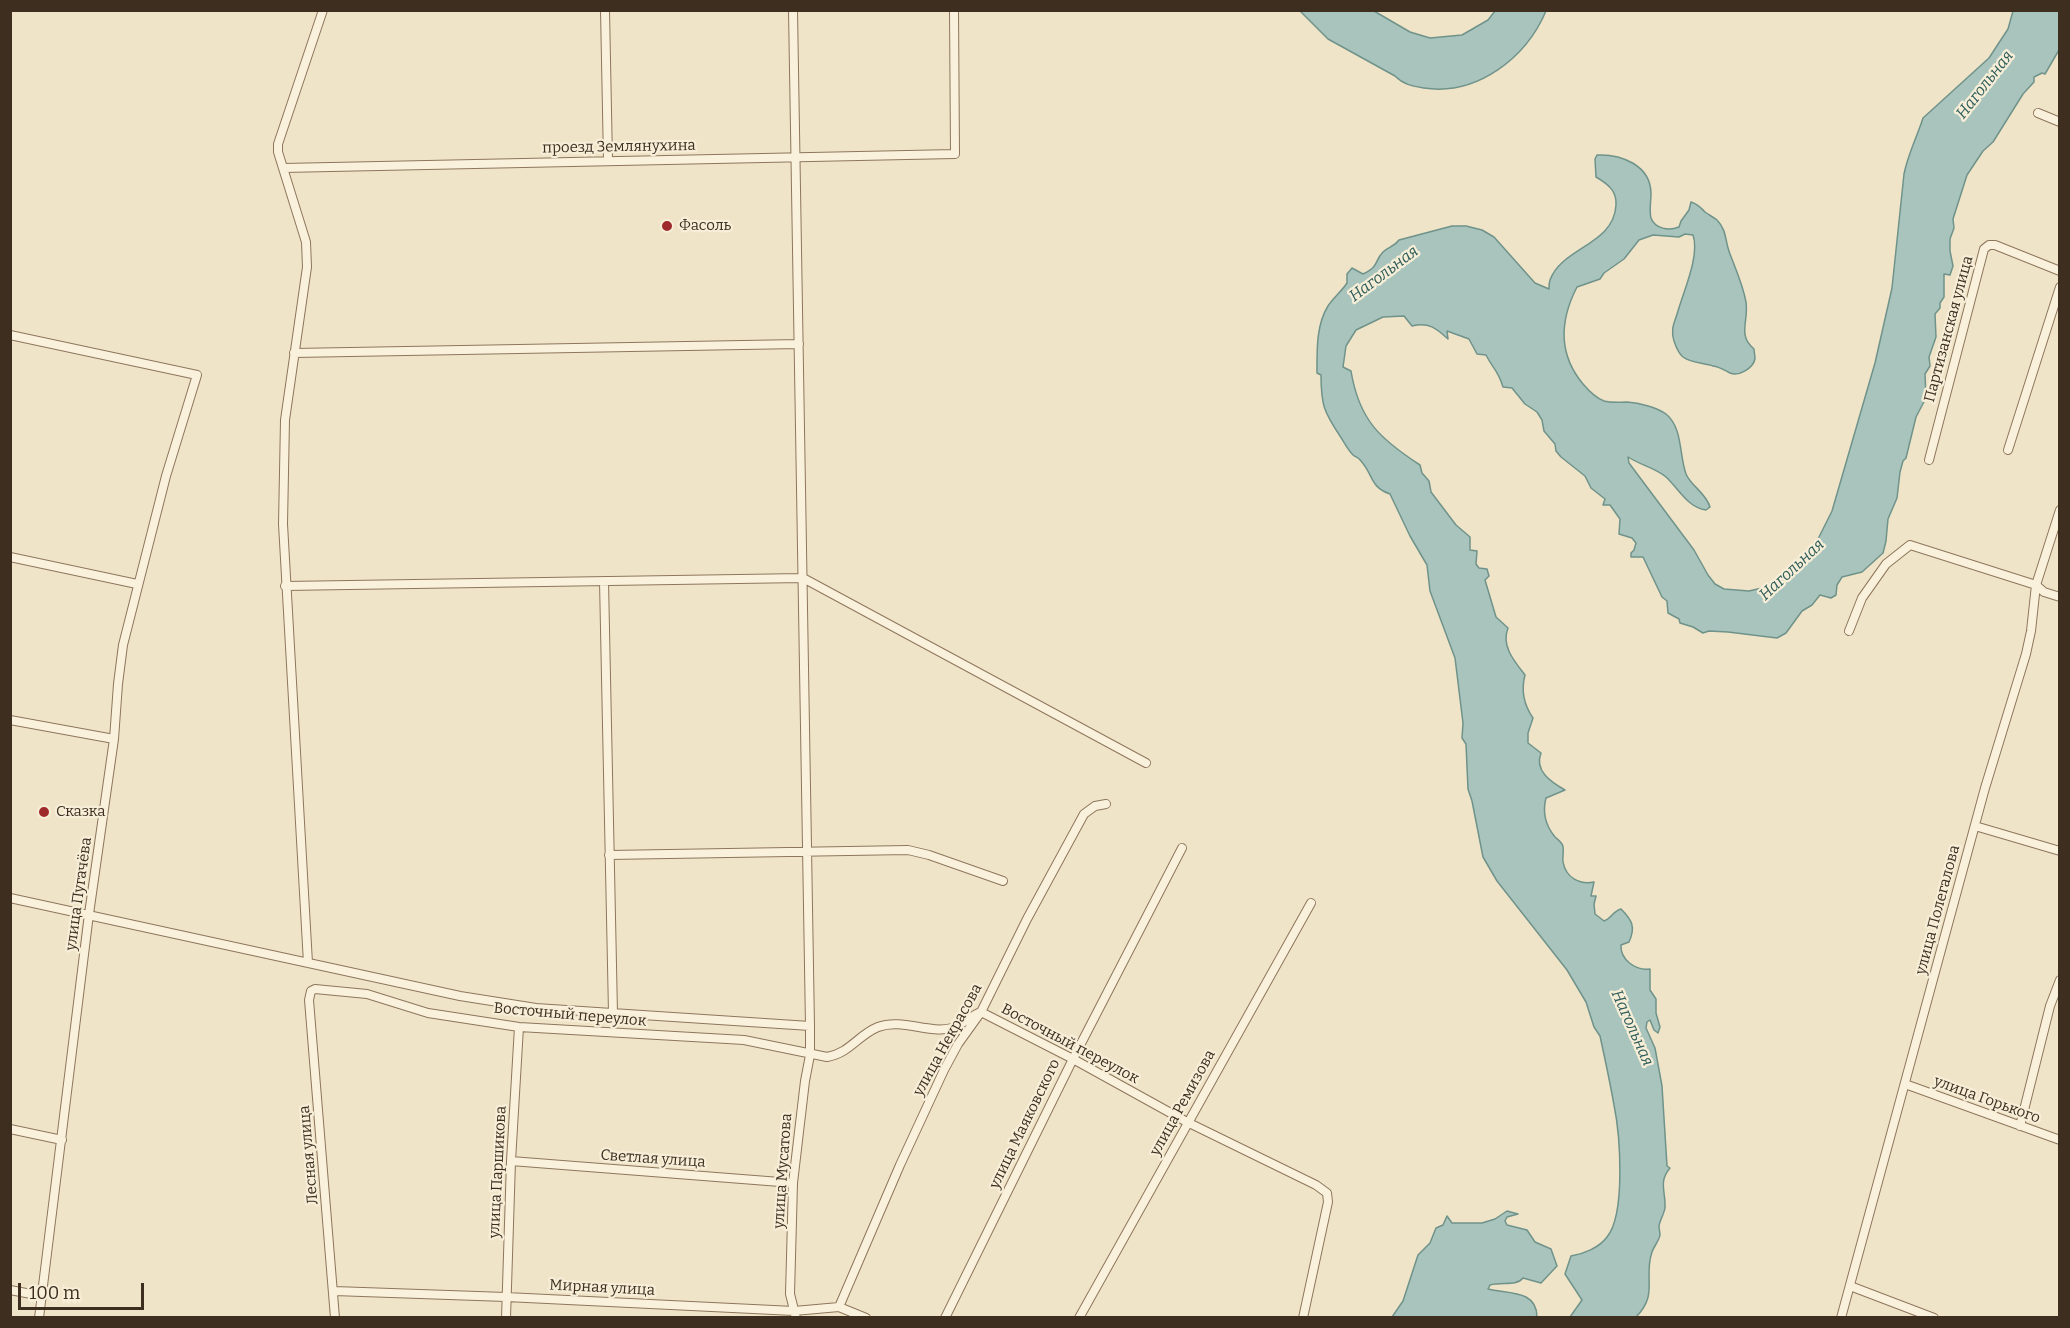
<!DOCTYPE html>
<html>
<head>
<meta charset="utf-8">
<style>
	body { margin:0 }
	#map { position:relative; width:2070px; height:1328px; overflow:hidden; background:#f0e4c8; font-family:Bitter,serif }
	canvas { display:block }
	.frame { position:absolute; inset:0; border:12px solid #3d2e20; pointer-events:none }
	.scale { position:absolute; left:18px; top:1283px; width:126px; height:27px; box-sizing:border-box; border:3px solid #3d2e20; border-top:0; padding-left:8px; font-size:18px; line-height:21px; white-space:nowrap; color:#3d2e20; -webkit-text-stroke:4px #f7eed8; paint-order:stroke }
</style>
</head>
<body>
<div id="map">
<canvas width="2070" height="1328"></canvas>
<div class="frame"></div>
<div class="scale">100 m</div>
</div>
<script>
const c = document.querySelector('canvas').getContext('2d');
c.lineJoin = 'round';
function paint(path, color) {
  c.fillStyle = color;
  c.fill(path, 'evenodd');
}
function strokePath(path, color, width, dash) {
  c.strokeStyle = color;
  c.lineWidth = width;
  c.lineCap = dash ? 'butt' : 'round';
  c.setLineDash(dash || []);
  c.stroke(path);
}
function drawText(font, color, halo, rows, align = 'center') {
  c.font = font + ' Bitter,serif';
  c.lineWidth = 4.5;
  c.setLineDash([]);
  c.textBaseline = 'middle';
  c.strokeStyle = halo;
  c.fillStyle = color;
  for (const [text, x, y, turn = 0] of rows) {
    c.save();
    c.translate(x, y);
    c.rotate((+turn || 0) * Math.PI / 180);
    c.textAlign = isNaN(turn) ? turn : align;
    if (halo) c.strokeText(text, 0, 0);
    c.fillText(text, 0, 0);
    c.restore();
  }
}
const water = new Path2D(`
	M 1300,11 L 1374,11 L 1410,32 L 1430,38 L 1462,35 L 1488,20 L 1495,11 L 1546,11 C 1526,58 1477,96 1424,88 C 1412,86 1404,85 1395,76 L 1328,39 Z
	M 2013,11 L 2059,11 L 2059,50 L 2045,74 L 2042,73 L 2034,77 L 2034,82 L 2023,94 L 1993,142 L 1983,151 L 1967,175 L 1953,219 L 1954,228 L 1950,239 L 1950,251 L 1953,266 L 1950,275 L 1944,274 L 1944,297 L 1940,303 L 1940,308 L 1935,314 L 1936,337 L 1929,357 L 1930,366 L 1925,374 L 1926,398 L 1916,417 L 1906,458 L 1903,461 L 1900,472 L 1897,498 L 1888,519 L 1886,541 L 1883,553 L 1862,572 L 1842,577 L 1837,585 L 1836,595 L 1831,598 L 1820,595 L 1812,605 L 1802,611 L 1786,633 L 1777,638 L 1728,632 L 1709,631 L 1703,633 L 1693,627 L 1680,623 L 1679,619 L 1668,613 L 1667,601 L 1662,597 L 1643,557 L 1631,557 L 1631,553 L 1634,550 L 1636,543 L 1632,538 L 1619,534 L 1620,519 L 1610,505 L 1603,505 L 1605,499 L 1591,488 L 1585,476 L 1561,457 L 1556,451 L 1555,444 L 1544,431 L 1542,420 L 1537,412 L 1525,404 L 1512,388 L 1503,387 C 1498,370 1493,369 1486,355 L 1477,354 L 1469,339 L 1447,331 L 1448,339 C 1436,328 1429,322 1412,326 L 1404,316 L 1383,317 L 1356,330 L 1346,346 L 1343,367 L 1351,371 C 1359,420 1380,439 1420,465 L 1422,473 L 1429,481 L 1431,492 L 1456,525 L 1470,537 L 1470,550 L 1477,551 L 1476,564 L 1479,568 L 1487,569 L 1489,576 L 1485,580 L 1496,617 L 1508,628 C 1501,646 1514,661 1525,675 C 1521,690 1524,705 1533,718 L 1528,733 L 1528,743 L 1541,753 C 1534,771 1551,782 1565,790 L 1546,798 C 1542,813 1546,826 1555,837 C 1557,839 1560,841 1562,844 C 1565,848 1562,856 1563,862 C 1566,878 1580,885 1594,882 L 1591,896 L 1596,896 L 1594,904 L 1595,914 L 1604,921 C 1611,919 1613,911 1621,909 C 1632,920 1636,927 1629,942 L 1621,945 C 1620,959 1635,971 1650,969 L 1650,990 L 1656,999 L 1656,1013 L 1660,1027 L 1658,1033 L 1654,1030 L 1650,1020 L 1647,1022 L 1646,1028 L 1655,1048 L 1662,1086 L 1667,1166 L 1670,1168 C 1658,1182 1666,1192 1665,1208 C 1664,1214 1660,1220 1659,1226 C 1659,1229 1660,1232 1660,1235 C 1659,1241 1654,1246 1652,1252 C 1643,1278 1659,1294 1636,1317 L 1570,1317 L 1582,1300 L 1565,1274 L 1571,1256 C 1583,1254 1599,1248 1607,1237 C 1626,1214 1620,1134 1614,1105 C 1610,1082 1605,1059 1600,1036 L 1594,1027 L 1586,1002 L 1567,970 L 1497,881 L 1483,857 L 1472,801 L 1468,789 L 1466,744 L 1462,738 L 1463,723 L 1455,658 L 1430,591 L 1427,565 L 1410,536 L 1390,494 C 1370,487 1374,476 1361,461 C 1358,457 1357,458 1353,455 C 1348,450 1344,442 1340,436 C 1324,412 1321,405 1321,375 L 1317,373 C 1317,351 1316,325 1328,306 C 1333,298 1342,291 1347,283 L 1347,274 L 1352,268 L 1363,274 C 1380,266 1374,261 1383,252 C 1388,247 1394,247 1399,240 L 1452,226 L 1466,226 L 1482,230 L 1494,237 L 1535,283 L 1549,289 C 1549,286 1549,283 1550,280 C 1562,247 1614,245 1616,205 C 1617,191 1608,184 1596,177 L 1595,159 L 1597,155 C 1621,154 1651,165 1651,194 C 1651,202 1649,210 1651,218 C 1655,229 1669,231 1679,227 L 1681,221 L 1689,210 L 1691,202 C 1698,204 1700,207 1705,212 C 1709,215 1713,217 1717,220 C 1727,230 1725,242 1730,254 C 1736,270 1743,285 1746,302 C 1749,321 1737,335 1754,349 C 1754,352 1755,355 1755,359 C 1753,368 1739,377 1730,373 C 1724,370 1720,367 1713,366 C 1704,363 1691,363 1683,357 C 1678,353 1676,347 1674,341 C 1670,328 1675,322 1678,311 C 1684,290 1700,255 1693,235 L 1685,234 L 1679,237 L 1653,235 L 1639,240 L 1624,259 L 1604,273 L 1600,279 L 1577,287 C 1560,320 1558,354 1583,384 C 1589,391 1596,398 1604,401 C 1612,403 1619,402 1627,402 C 1639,403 1656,407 1666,414 C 1683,428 1679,455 1686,474 C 1691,486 1706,493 1710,507 L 1706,510 C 1687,507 1679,489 1666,477 C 1656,468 1640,465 1628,457 L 1629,463 L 1694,550 L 1708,575 L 1715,584 L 1724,589 L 1749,591 L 1762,588 L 1785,575 L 1806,557 L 1814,547 L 1832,511 L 1875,363 L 1892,288 L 1904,174 C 1908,154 1917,137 1923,118 L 1989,58 L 2008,29 Z
	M 1507,1211 L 1518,1214 L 1507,1217 L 1505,1221 L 1507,1225 L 1527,1230 L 1535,1242 L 1551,1249 L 1557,1266 L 1541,1283 L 1523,1278 C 1516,1287 1501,1281 1490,1285 L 1488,1289 C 1506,1294 1537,1289 1537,1317 L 1392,1317 L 1403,1301 L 1418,1255 L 1430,1243 L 1436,1228 L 1443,1225 L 1447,1216 L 1452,1223 L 1482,1223 L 1495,1219 Z`);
paint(water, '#a9c4bc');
strokePath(water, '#6f938a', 1.5);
const street = new Path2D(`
	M 605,10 L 608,161
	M 793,10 L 810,1026 L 810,1055 L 805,1081 L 793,1183 L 790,1294 L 796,1318
	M 2038,113 L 2060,122
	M 283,168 L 955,154 L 954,10
	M 10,335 L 197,375 L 166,476 L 123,645 L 118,684 L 114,739 L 89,914 L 39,1318
	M 294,353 L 799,344
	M 2008,450 L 2060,287
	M 1929,460 L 1984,249 L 1989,245 L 1995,245 L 2060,271
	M 10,557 L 137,584
	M 604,581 L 613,1013
	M 285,586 L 803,578 L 1146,763
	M 1849,631 L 1862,598 L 1886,564 L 1910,545 L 2036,585 L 2044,592 L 2060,597
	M 10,720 L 114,739
	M 1975,826 L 2060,851
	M 609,855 L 908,850 L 929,855 L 1003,881
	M 10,898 L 460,996 L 536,1008 L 810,1026
	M 308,963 L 283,524 L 285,420 L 307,267 L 306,242 L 278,152 L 278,144 L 323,10
	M 1905,1084 L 2060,1140
	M 2020,1126 L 2050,1006 L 2060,980
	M 10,1129 L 62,1140
	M 511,1161 L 793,1183
	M 1850,1286 L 1934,1318
	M 10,1290 L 42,1296
	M 334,1291 L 506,1297 L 794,1311 L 839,1307 L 866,1318
	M 839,1307 L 900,1165 L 944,1070 L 958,1044 L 981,1012 L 1027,919 L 1084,814 L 1095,806 L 1106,804
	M 335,1318 L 309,1000 L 311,991 L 315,989 L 367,994 L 428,1013 L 519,1027 L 744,1040 L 827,1057 C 850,1053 858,1035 878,1027 C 902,1018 928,1034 952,1028 C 963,1025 970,1016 981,1012 L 1073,1059 L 1187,1122 L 1316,1185 L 1327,1193 L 1328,1202 L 1303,1318
	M 506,1318 L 511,1161 L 519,1027
	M 945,1318 L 1073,1059 L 1182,848
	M 1079,1318 L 1311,903
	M 1841,1318 L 1985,788 L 2026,654 L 2031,631 L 2036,585 L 2060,510`);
strokePath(street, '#8d765c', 10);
strokePath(street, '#faf1dc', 8);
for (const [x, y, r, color] of [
	[667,226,6,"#9e2a2b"],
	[44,812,6,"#9e2a2b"]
]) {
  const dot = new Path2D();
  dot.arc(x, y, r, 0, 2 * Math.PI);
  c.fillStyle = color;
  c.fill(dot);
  strokePath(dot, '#f7eed8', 2);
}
drawText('15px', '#3d2e20', '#f7eed8', [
	["проезд Землянухина",619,147,-1],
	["Партизанская улица",1949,329,-75],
	["улица Пугачёва",79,894,-82],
	["улица Полегалова",1938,910,-75],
	["Восточный переулок",570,1015,5],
	["улица Некрасова",948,1040,-61],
	["Восточный переулок",1070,1044,28],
	["улица Горького",1987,1100,20],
	["улица Ремизова",1183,1103,-61],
	["улица Маяковского",1025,1124,-64],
	["Лесная улица",309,1155,-95],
	["Светлая улица",653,1159,4],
	["улица Мусатова",783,1171,-86],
	["улица Паршикова",498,1172,-87],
	["Мирная улица",602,1288,3]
]);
drawText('15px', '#3d2e20', '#f7eed8', [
	["Фасоль",679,226],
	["Сказка",56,812]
], 'left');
drawText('italic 16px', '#2f5d5a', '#f7eed8', [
	["Нагольная",1985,85,-52],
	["Нагольная",1384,274,-37],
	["Нагольная",1792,570,-43],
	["Нагольная",1632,1028,66]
]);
</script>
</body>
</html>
